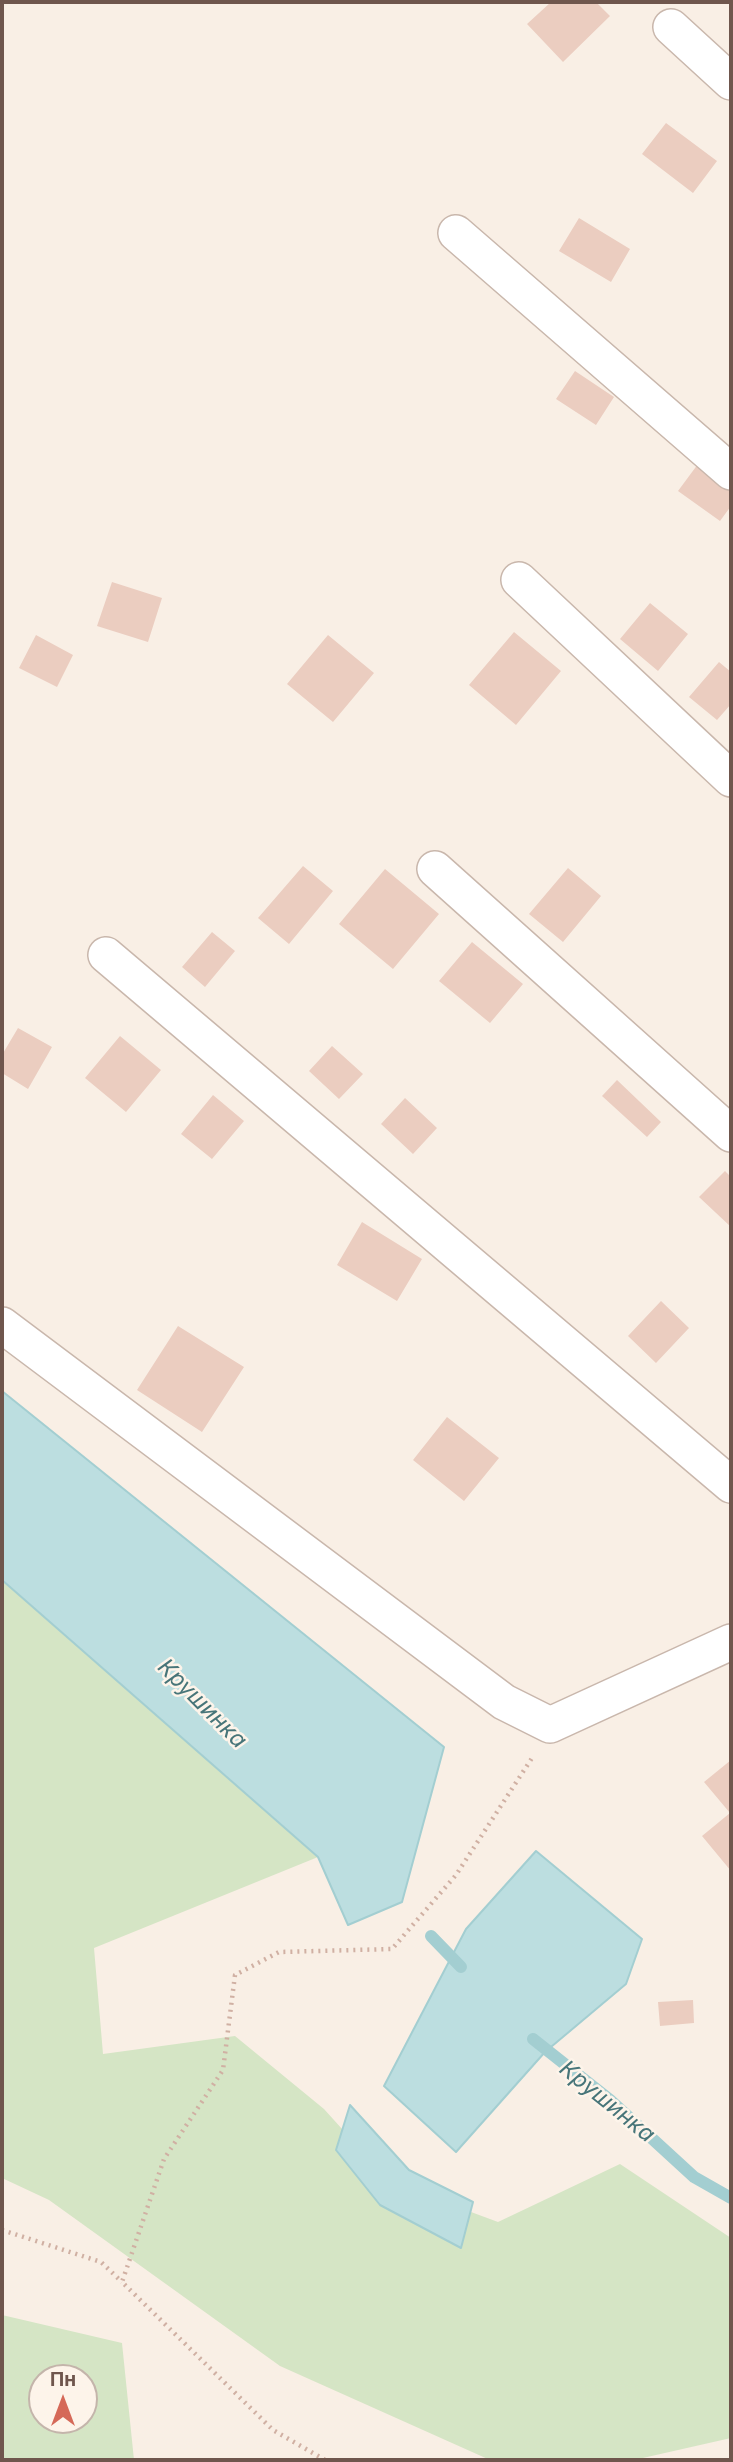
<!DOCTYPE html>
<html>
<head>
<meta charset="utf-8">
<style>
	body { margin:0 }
	#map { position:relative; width:733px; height:2462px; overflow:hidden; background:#f9efe5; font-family:Inter,sans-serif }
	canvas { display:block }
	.frame { position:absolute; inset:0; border:4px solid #6f564d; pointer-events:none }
	.north { position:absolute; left:28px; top:2364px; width:70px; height:70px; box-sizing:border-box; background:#fdf4ea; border:2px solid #c4b5ab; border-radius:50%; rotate:0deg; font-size:19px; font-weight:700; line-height:28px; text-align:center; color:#6f564d }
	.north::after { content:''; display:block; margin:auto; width:24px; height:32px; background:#d56958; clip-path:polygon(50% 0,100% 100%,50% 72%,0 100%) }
</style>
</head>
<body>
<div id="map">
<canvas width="733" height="2462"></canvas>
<div class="frame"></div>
<div class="north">Пн</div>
</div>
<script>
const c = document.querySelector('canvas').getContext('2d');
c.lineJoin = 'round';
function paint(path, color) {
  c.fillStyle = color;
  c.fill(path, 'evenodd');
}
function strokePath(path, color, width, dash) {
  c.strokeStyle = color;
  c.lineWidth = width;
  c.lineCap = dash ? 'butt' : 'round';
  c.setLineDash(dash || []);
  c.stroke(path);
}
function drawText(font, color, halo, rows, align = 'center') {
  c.font = font + ' Inter,sans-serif';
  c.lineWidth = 5;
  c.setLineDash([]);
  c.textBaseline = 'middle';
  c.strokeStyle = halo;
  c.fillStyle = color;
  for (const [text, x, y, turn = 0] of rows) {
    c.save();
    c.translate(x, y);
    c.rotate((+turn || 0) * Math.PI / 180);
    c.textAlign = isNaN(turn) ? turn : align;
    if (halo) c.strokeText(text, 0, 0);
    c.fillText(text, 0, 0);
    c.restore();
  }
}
paint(new Path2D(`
	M 2,1580 L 318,1857 L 94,1948 L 103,2054 L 235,2036 L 324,2109 L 390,2182 L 498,2222 L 620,2164 L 731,2238 L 731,2438 L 634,2460 L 490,2460 L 280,2366 L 49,2200 L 2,2178 Z
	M 2,2315 L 122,2343 L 134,2460 L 2,2460 ZM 42,2378 L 84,2378 L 84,2420 L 42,2420 Z`), '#d5e5c5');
const water = new Path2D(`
	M 2,1391 L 444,1747 L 402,1902 L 348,1925 L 318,1857 L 2,1580 Z
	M 536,1851 L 642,1939 L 626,1984 L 545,2052 L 456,2152 L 384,2086 L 466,1929 Z
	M 350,2105 L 409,2170 L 473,2202 L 461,2248 L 380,2205 L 336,2150 Z`);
paint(water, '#bcdee0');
strokePath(water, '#a3ced1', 2);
strokePath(new Path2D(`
	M 431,1936 L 461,1967
	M 533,2039 L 610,2100 L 694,2177 L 731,2198`), '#a3ced1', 12);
paint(new Path2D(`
	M 551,2 L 596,2 L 610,16 L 563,62 L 527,24 Z
	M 666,123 L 717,161 L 693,193 L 642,154 Z
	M 579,218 L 630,249 L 611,282 L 559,251 Z
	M 575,371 L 614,397 L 596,425 L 556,399 Z
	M 698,464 L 731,488 L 731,506 L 720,521 L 678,491 Z
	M 112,582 L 162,598 L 148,642 L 97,626 Z
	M 650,603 L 688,634 L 658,671 L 620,639 Z
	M 514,632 L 561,671 L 516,725 L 469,685 Z
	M 36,635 L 73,655 L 57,687 L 19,668 Z
	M 328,635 L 374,673 L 333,722 L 287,684 Z
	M 719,662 L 731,672 L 731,704 L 717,720 L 689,697 Z
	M 303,866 L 333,891 L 289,944 L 258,918 Z
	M 568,868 L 601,896 L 563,942 L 529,914 Z
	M 385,869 L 439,914 L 393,969 L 339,924 Z
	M 212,932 L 235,951 L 205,987 L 182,967 Z
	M 472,942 L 523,984 L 490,1023 L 439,981 Z
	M 18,1028 L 52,1047 L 28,1089 L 2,1073 L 2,1055 Z
	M 120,1036 L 161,1070 L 126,1112 L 85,1078 Z
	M 332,1046 L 363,1074 L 339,1099 L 309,1071 Z
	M 617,1080 L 661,1122 L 647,1137 L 602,1096 Z
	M 213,1095 L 244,1121 L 212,1159 L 181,1134 Z
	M 405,1098 L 437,1128 L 413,1154 L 381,1124 Z
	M 725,1171 L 731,1177 L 731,1227 L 699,1197 Z
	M 362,1222 L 422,1259 L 397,1301 L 337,1265 Z
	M 661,1301 L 689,1328 L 656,1363 L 628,1336 Z
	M 178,1326 L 244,1367 L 202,1432 L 137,1390 Z
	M 447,1417 L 499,1458 L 464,1501 L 413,1460 Z
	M 731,1760 L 731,1871 L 702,1836 L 730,1813 L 704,1782 Z
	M 693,2000 L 694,2023 L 660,2026 L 658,2002 Z`), '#ebcdc0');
const street = new Path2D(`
	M 671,27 L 731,82
	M 456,233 L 731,472
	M 519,580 L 731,779
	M 435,869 L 731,1134
	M 106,955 L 731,1485
	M 2,1325 L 504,1702 L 550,1725 L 731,1642`);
strokePath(street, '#c9b7ac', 38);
strokePath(new Path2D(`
	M 2,2230 L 101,2262 L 122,2282
	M 325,2460 L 273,2430 L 122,2282 L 164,2159 L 223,2070 L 235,1975 L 279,1952 L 392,1949 L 456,1875 L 532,1758`), '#d0b0a3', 4.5, [2, 5]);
strokePath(street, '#fff', 35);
drawText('italic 23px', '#477579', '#fdf4ea', [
	["Крушинка",202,1704,45],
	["Крушинка",607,2102,39]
]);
</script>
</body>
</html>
